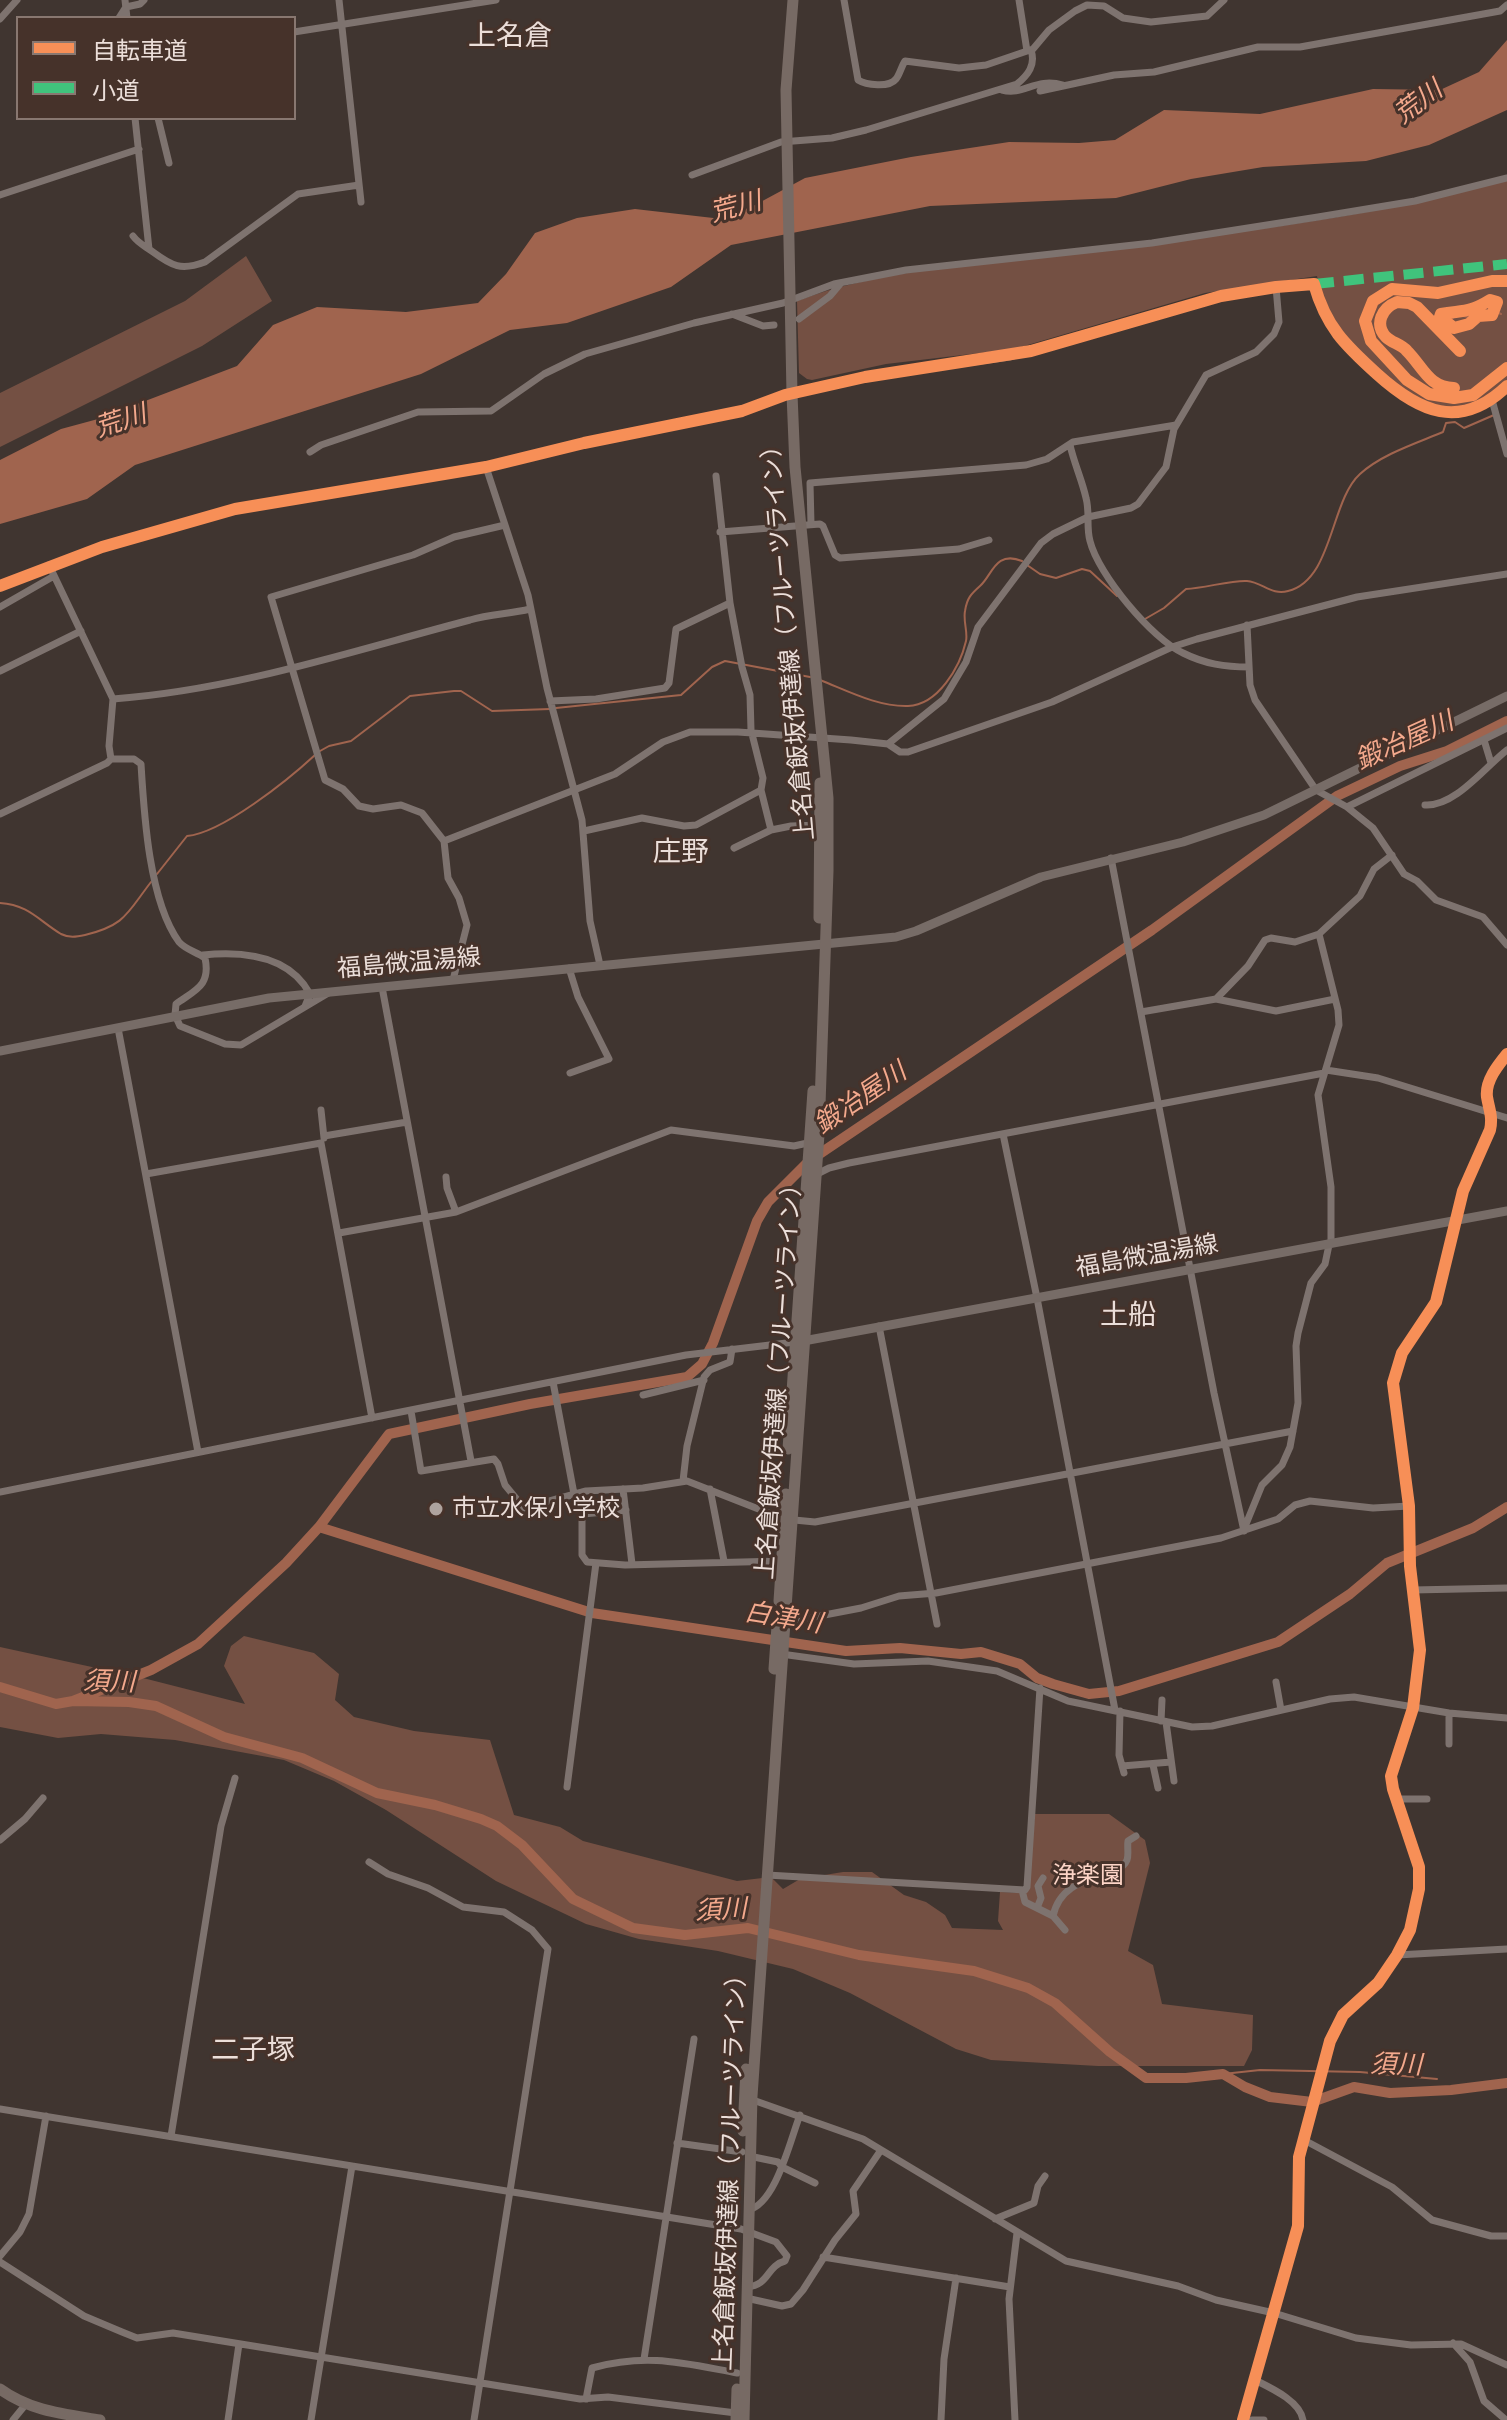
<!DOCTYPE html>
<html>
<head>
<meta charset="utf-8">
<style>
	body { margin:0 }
	#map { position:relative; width:1507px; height:2420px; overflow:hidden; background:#403530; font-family:"Space Grotesk","Noto Sans JP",sans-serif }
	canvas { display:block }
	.legend { position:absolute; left:16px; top:16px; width:280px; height:104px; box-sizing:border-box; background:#46322a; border:2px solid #887770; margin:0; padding:10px 14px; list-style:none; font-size:24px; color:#ebded9 }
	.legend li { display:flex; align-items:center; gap:16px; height:40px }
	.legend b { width:40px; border:2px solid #887770 }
</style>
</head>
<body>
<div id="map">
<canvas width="1507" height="2420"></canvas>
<ul class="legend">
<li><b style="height:10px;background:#f78f57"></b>自転車道</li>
<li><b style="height:10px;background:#40c37c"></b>小道</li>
</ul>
</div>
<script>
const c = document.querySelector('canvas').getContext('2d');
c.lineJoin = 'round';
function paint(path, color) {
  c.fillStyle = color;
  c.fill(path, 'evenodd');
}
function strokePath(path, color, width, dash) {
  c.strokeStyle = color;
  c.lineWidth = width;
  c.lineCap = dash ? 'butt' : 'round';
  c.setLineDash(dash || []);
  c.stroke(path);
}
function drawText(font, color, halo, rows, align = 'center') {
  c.font = font + ' "Space Grotesk","Noto Sans JP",sans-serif';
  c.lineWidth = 6;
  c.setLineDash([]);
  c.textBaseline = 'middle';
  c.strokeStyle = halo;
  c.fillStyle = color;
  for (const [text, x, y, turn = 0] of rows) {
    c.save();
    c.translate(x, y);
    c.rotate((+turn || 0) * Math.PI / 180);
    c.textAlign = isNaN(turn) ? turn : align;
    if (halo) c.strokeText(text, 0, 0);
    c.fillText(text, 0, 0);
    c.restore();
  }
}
paint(new Path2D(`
	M 1507,180 L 1507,383 L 1491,396 L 1463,408 L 1444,409 L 1411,399 L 1346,343 L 1322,300 L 1317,276 L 1205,293 L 1014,349 L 886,364 L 812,380 L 807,379 L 799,373 L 797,301 C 876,271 962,266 1046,255 C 1201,236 1357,222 1507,180 Z
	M 246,256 L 272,301 L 202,346 L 0,447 L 0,393 L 185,301 Z
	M 244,1636 L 314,1653 L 339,1674 L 335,1700 L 354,1717 L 414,1731 L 490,1740 L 514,1815 L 560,1827 L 583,1841 L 737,1881 L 771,1877 L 783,1889 L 800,1879 L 843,1872 L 872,1872 L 904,1895 L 926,1902 L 945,1915 L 952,1928 L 1003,1930 L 998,1921 L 1000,1892 L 1026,1893 L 1035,1814 L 1109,1814 L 1145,1840 L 1150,1863 L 1128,1951 L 1153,1965 L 1162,2004 L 1253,2015 L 1252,2050 L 1244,2066 L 1098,2066 L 991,2060 L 956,2049 L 850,1993 L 793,1969 L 718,1951 L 639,1939 L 586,1924 L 496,1881 L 386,1810 L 334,1781 L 284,1760 L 175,1740 L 101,1734 L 58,1738 L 0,1727 L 0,1647 L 147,1679 L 245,1704 L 224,1666 L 231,1646 Z`), '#745043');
paint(new Path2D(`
	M 1507,40 L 1507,110 L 1429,145 L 1366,161 L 1263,167 L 1191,179 L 1116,198 L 930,206 L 731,245 L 671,287 L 567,323 L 510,330 L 421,374 L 135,465 L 87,499 L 0,524 L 0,460 L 61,429 L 98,419 L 237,366 L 273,325 L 317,307 L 406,312 L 478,303 L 506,274 L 535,233 L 577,218 L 635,209 L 722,219 L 755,205 L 805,178 L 911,157 L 1009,142 L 1079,143 L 1115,140 L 1164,110 L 1260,114 L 1373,89 L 1440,90 L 1479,72 Z`), '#a0644e');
strokePath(new Path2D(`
	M 1451,319 L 1458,315 L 1468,317 L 1490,309 L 1501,314
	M 1027,565 L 1040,574 L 1056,578 L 1082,569 L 1090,571 L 1117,596
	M 1145,619 L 1164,608 L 1186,589 C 1205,588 1232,580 1247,581 C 1262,582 1272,596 1288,591 C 1333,580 1330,501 1360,474 C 1382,454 1417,443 1443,432 L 1446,423 L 1455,422 L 1464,428 L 1494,415
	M 820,680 C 848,691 878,707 908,706 C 938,705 960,667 966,641 C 968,632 963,621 965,611 C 967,598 971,594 980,586 C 992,576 995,550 1022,561
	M 556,708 L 681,695 L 712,667 L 725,661 L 810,677
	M 320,751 L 329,746 L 351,741 L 410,696 L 454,691 L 461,691 L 492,711 L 550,709
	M 157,874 L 187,836 C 222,833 288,780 315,755
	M 0,903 C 29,905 38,920 61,934 C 69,938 76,937 85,935 C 126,925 127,913 151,882
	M 1223,2074 L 1260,2070 L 1360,2072 L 1437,2079`), '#a0644e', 2);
strokePath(new Path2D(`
	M 319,1527 L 592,1613 L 846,1651 L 900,1648 L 961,1654 L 981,1652 L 1020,1664 L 1037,1678 L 1053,1684 L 1089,1694 L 1119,1691 L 1278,1642 L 1350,1594 L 1387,1563 L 1473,1528 L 1507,1507
	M 0,1687 L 56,1704 L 73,1701 L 129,1702 L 156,1706 L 224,1737 L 302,1758 L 377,1793 L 435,1805 L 481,1819 L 497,1826 L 522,1845 L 573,1899 L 633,1928 L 685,1935 L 748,1928 L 859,1955 L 974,1971 L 1028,1988 L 1055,2003 L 1110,2052 L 1146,2078 L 1186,2078 L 1223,2074 L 1245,2087 L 1270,2097 L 1312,2102 L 1354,2087 L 1390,2093 L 1451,2090 L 1507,2083
	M 73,1701 L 151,1670 L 198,1644 L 286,1563 L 319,1527 L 389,1434 L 530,1404 L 687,1377 L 702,1364 L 713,1343 L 757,1221 L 768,1202 L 809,1161 L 1152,930 L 1337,796 L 1400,766 L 1447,751 L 1507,721`), '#a0644e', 10);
strokePath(new Path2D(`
	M 125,0 L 127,18
	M 339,0 L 361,202
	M 844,0 L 858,80 C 866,85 889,88 896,79 C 900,74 901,67 905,61 L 959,68 L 986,65 L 1033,49 L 1049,30 L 1075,11 L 1087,5 L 1104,6 L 1123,18 L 1151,22 L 1207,16 L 1224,0
	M 1019,0 L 1027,51
	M 119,18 L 126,7 L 140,4 L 144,0
	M 0,19 L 17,0
	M 294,32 L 496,0
	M 1002,90 C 1024,96 1035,77 1063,85
	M 1040,91 L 1114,75 L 1154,72 L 1258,47 L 1300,47 L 1500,11 L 1507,5
	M 135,118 L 149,249
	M 158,118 L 169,163
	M 692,175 L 781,142 L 832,138 L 866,130 L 1017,84 C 1028,75 1036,65 1031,50
	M 0,195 L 139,149
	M 133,236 C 139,244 145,246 153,252 C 172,266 181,271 205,262 L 298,194 L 359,185
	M 732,314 L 763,326 L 774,325
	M 799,319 L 830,296 L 841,283
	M 1492,400 L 1507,454
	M 1070,445 C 1074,463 1082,480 1086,498 C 1090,512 1086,527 1090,541 C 1098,574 1152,639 1183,653 C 1205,664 1225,667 1249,667
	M 310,452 L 321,445 L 418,412 L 491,411 L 544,374 L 585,354 L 694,323 L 783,303 L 834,284 L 906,270 L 1152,243 L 1318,217 L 1415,201 L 1507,178
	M 486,467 L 528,595 L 547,688 L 582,820 L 590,921 L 600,965
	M 811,524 L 810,483 L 1026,465 L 1047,459 L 1073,442 L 1176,425
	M 720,532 L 820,524 L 823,526 L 835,555 L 840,558 L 959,549 L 989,540
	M 49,565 L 113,699 L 109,746 L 111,759 L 134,759 L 141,764 C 144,814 149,901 179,942 C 186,950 197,952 205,958 C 211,986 195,990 176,1004 L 175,1015 L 180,1026 L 225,1044 L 241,1045 L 330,992
	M 0,586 L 102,547 L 235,509 L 486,467 L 584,443 L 742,411 L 785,395
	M 0,607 L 54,576
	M 1247,625 L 1250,685 L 1255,700 L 1316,790 L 1347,807 L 1373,828 L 1404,874 L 1417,881 L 1436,900 L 1483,917 L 1507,945
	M 0,671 L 81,631
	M 113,699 C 236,690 352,651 470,620 C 490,614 510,614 530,609
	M 550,701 L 596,699 L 665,688 L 669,683 L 676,629 L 730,603 L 716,476
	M 1484,740 L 1491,763
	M 888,744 L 944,699 L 966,662 L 978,627 L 1041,543 L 1053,534 L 1088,517 L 1131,508 L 1138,504 L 1166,467 L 1174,429 L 1206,375 L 1256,352 L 1274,334 L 1279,322 L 1276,287
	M 761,790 L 771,830
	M 1425,805 C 1455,807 1485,767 1507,750
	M 1347,807 L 1507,728
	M 0,814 L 107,763 L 111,759
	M 584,831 L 642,818 L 684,826 L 696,825 L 761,790 L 763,778 L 751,730 L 750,695 L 742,667 L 730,603
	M 444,841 L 615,774 L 663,742 L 690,732 L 738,732 L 851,740 L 888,744 L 900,752 L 908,752 L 1052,702 L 1172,647 L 1197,639 L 1357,597 L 1507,574
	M 734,848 L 771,830 L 791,826 L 821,825
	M 1111,858 L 1214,1393 L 1244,1531
	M 1319,934 L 1338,1010 L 1339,1025 L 1318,1095 L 1331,1187 L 1331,1244
	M 203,955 C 243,951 289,955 310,994 L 305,1006
	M 569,968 L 578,997 L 609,1059 L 570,1073
	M 453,980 L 467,925 L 459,898 L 448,878 L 444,841 L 422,813 L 401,805 L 373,809 L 359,806 L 343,789 L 325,780 L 271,597 L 413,555 L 454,537 L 505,525
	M 382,987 L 471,1461
	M 1216,999 L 1248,966 L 1265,940 L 1271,938 L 1295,942 L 1319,934 L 1360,896 L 1374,869 L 1392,855
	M 1141,1012 L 1216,999 L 1276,1011 L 1335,999
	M 118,1028 L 198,1452
	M 1326,1070 L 1378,1078 L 1507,1118
	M 321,1110 L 324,1138
	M 1003,1134 L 1037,1298 L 1115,1710
	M 324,1136 L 407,1122
	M 146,1174 L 321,1143 L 372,1418
	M 813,1176 L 829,1168 L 849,1163 L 1324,1073
	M 446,1177 L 447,1188 L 456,1212
	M 339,1233 L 456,1212 L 671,1130 L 794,1146 L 812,1142
	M 879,1326 L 937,1624
	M 553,1382 L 574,1494
	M 643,1395 L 704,1380
	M 411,1411 L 421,1471 L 494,1459 L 498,1464 L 505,1485 L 524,1508 L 586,1491 L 643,1488 L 687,1481 L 784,1519 L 815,1522 L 1293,1431
	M 683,1481 L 687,1446 L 704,1377 L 710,1370 L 730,1362 L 732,1349
	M 623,1489 L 632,1564
	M 710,1489 L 724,1561
	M 0,1492 L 686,1355 L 795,1342
	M 582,1492 L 582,1555 L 587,1562 L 625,1565 L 781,1561
	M 583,1514 L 626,1510
	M 1244,1529 L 1262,1485 L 1282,1465 L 1290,1447 L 1298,1403 L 1296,1346 L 1298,1333 L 1311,1283 L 1325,1264 L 1329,1245
	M 1413,1590 L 1507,1588
	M 793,1621 L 861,1608 L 899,1596 L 936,1593 L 1221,1538 L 1278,1519 L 1295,1505 L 1310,1501 L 1373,1508 L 1409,1506
	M 781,1654 L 854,1664 L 928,1661 L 997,1671 L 1068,1701 L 1192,1727 L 1212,1726 L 1330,1699 L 1354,1697 L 1449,1713 L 1507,1718
	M 1276,1682 L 1281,1710
	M 1120,1711 L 1119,1755 L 1124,1773
	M 1161,1721 L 1162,1700
	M 1166,1722 L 1174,1781
	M 1449,1744 L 1449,1713
	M 1153,1765 L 1158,1788
	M 1122,1766 L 1171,1762
	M 567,1787 L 596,1563
	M 1397,1799 L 1427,1799
	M 0,1840 L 25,1819 L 43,1798
	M 369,1862 L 388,1874 L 428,1888 L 463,1907 L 504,1912 L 532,1930 L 548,1949 L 474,2420
	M 767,1875 L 1025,1890 L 1027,1887 L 1040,1688
	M 1022,1890 L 1025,1902 L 1053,1916 L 1065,1930
	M 1037,1908 L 1041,1898 L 1038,1886 L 1043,1878
	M 1053,1916 C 1063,1870 1118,1882 1127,1860 C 1129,1855 1127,1847 1128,1841 L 1136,1836
	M 1397,1955 L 1507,1949
	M 750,2099 L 863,2139 L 1066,2261 L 1178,2286 L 1216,2300 L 1274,2313 L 1356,2338 L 1411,2345 L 1461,2344 L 1507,2365
	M 0,2109 L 741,2229 L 776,2242 L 787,2256 L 785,2261 C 766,2266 770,2285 747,2287
	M 171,2136 L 221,1826 L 235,1778
	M 1304,2140 L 1392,2187 L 1432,2220 L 1491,2236 L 1507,2236
	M 677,2143 L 742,2152
	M 749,2156 L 778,2162 L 782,2167 L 815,2183
	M 748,2210 C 776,2204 790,2140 800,2115
	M 995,2219 L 1034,2203 L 1038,2186 L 1045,2176
	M 0,2256 L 20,2232 L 29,2214 L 46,2116
	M 823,2257 L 1010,2287
	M 0,2262 L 84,2316 L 122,2332 L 137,2338 L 173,2333 L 580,2399 L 608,2397 L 736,2413
	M 746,2298 L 782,2306 L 791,2304 L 803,2290 L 835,2240 L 856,2214 L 853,2191 L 881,2150
	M 1453,2343 L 1470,2362 L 1484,2401 L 1506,2420
	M 644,2359 L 694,2039
	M 1255,2380 C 1271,2388 1300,2401 1303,2420
	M 586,2399 L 592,2368 C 648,2353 682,2363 737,2373
	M 13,2420 L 26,2404
	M 228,2420 L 239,2344
	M 311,2420 L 352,2166
	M 941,2420 L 944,2359 L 956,2278
	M 1015,2420 L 1009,2299 L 1017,2233
	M 1243,2420 L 1298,2226 L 1299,2157 L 1330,2041 L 1343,2015 L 1378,1983 L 1397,1955 L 1410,1930 L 1419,1889 L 1419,1867 L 1393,1789 L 1391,1776 L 1413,1708 L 1420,1650 L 1410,1566 L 1409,1506 L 1393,1383 L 1402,1353 L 1436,1302 L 1463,1191 L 1490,1130 C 1493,1117 1489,1109 1487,1097 C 1485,1081 1498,1065 1507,1054
	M 1252,2420 L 1264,2420`), '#7e736f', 7);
strokePath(new Path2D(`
	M 785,395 L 885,373 L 1010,356 L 1221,296 L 1276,287 L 1314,284 C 1326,327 1345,345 1377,374 C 1419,412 1460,431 1507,386
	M 0,1051 L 269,998 L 896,937 L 916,931 L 1041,877 L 1183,842 L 1264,815 L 1507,696
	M 798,1342 L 1507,1211`), '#776c67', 9);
strokePath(new Path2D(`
	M 819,918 L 820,783
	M 788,1449 L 813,1091
	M 779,1601 L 786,1494
	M 774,1669 L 777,1626
	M 743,2131 L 746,2069
	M 0,2389 C 30,2411 64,2414 100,2420
	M 736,2420 L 737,2389
	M 744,2420 L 752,2096 L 819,1134 L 828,871 L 828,798 L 795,467 L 792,394 L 786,90 L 793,0`), '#776a64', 11);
strokePath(new Path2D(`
	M 1314,284 L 1507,264`), '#40c37c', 10, [20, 10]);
strokePath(new Path2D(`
	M 1507,281 L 1492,281 L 1438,293 L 1392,289 L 1373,301 L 1365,321 L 1371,341 L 1407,380 L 1429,394 L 1454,398 L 1473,395 L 1507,368
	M 1490,300 L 1497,302 L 1492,315 L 1478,316 L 1469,324 L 1454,328 L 1440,317 L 1441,314 C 1464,310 1469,313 1490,300 Z
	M 1454,388 C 1429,388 1423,367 1407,351 C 1401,344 1392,343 1386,337 C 1374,324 1382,308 1397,302 L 1409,303 L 1417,307 L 1460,351
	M 0,586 L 102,547 L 235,509 L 486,467 L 584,443 L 742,411 L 785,395 L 865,377 L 1031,351 L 1221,296 L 1276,287 L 1314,284 C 1326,327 1345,345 1377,374 C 1419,412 1460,431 1507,386
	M 1243,2420 L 1298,2226 L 1299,2157 L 1330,2041 L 1343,2015 L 1378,1983 L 1397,1955 L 1410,1930 L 1419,1889 L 1419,1867 L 1393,1789 L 1391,1776 L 1413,1708 L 1420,1650 L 1410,1566 L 1409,1506 L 1393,1383 L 1402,1353 L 1436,1302 L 1463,1191 L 1490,1130 C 1493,1117 1489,1109 1487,1097 C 1485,1081 1498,1065 1507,1054`), '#f78f57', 12);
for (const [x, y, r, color] of [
	[436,1509,8,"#afa39e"]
]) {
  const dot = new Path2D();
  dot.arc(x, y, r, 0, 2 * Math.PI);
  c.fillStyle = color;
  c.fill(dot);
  strokePath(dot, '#46322a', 3);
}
drawText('24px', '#ebded9', '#46322a', [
	["上名倉飯坂伊達線（フルーツライン）",789,637,-95],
	["福島微温湯線",409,964,-5],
	["福島微温湯線",1147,1257,-10],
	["上名倉飯坂伊達線（フルーツライン）",780,1376,-86],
	["上名倉飯坂伊達線（フルーツライン）",731,2167,-88]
]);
drawText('24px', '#ebded9', '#46322a', [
	["市立水保小学校",452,1509]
], 'left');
drawText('24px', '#fcd4c6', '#46322a', [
	["浄楽園",1088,1876]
]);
drawText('italic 26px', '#f4a98d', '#46322a', [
	["荒川",1419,103,-37],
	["荒川",736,208,-15],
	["荒川",121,422,-18],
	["鍛冶屋川",1405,742,-24],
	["鍛冶屋川",861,1099,-34],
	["白津川",783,1619,9],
	["須川",109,1683,1],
	["須川",721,1911,-3],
	["須川",1396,2066,1]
]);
drawText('28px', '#ebded9', '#46322a', [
	["上名倉",510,37],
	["庄野",681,853],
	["土船",1128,1316],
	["二子塚",253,2051]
]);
</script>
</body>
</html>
